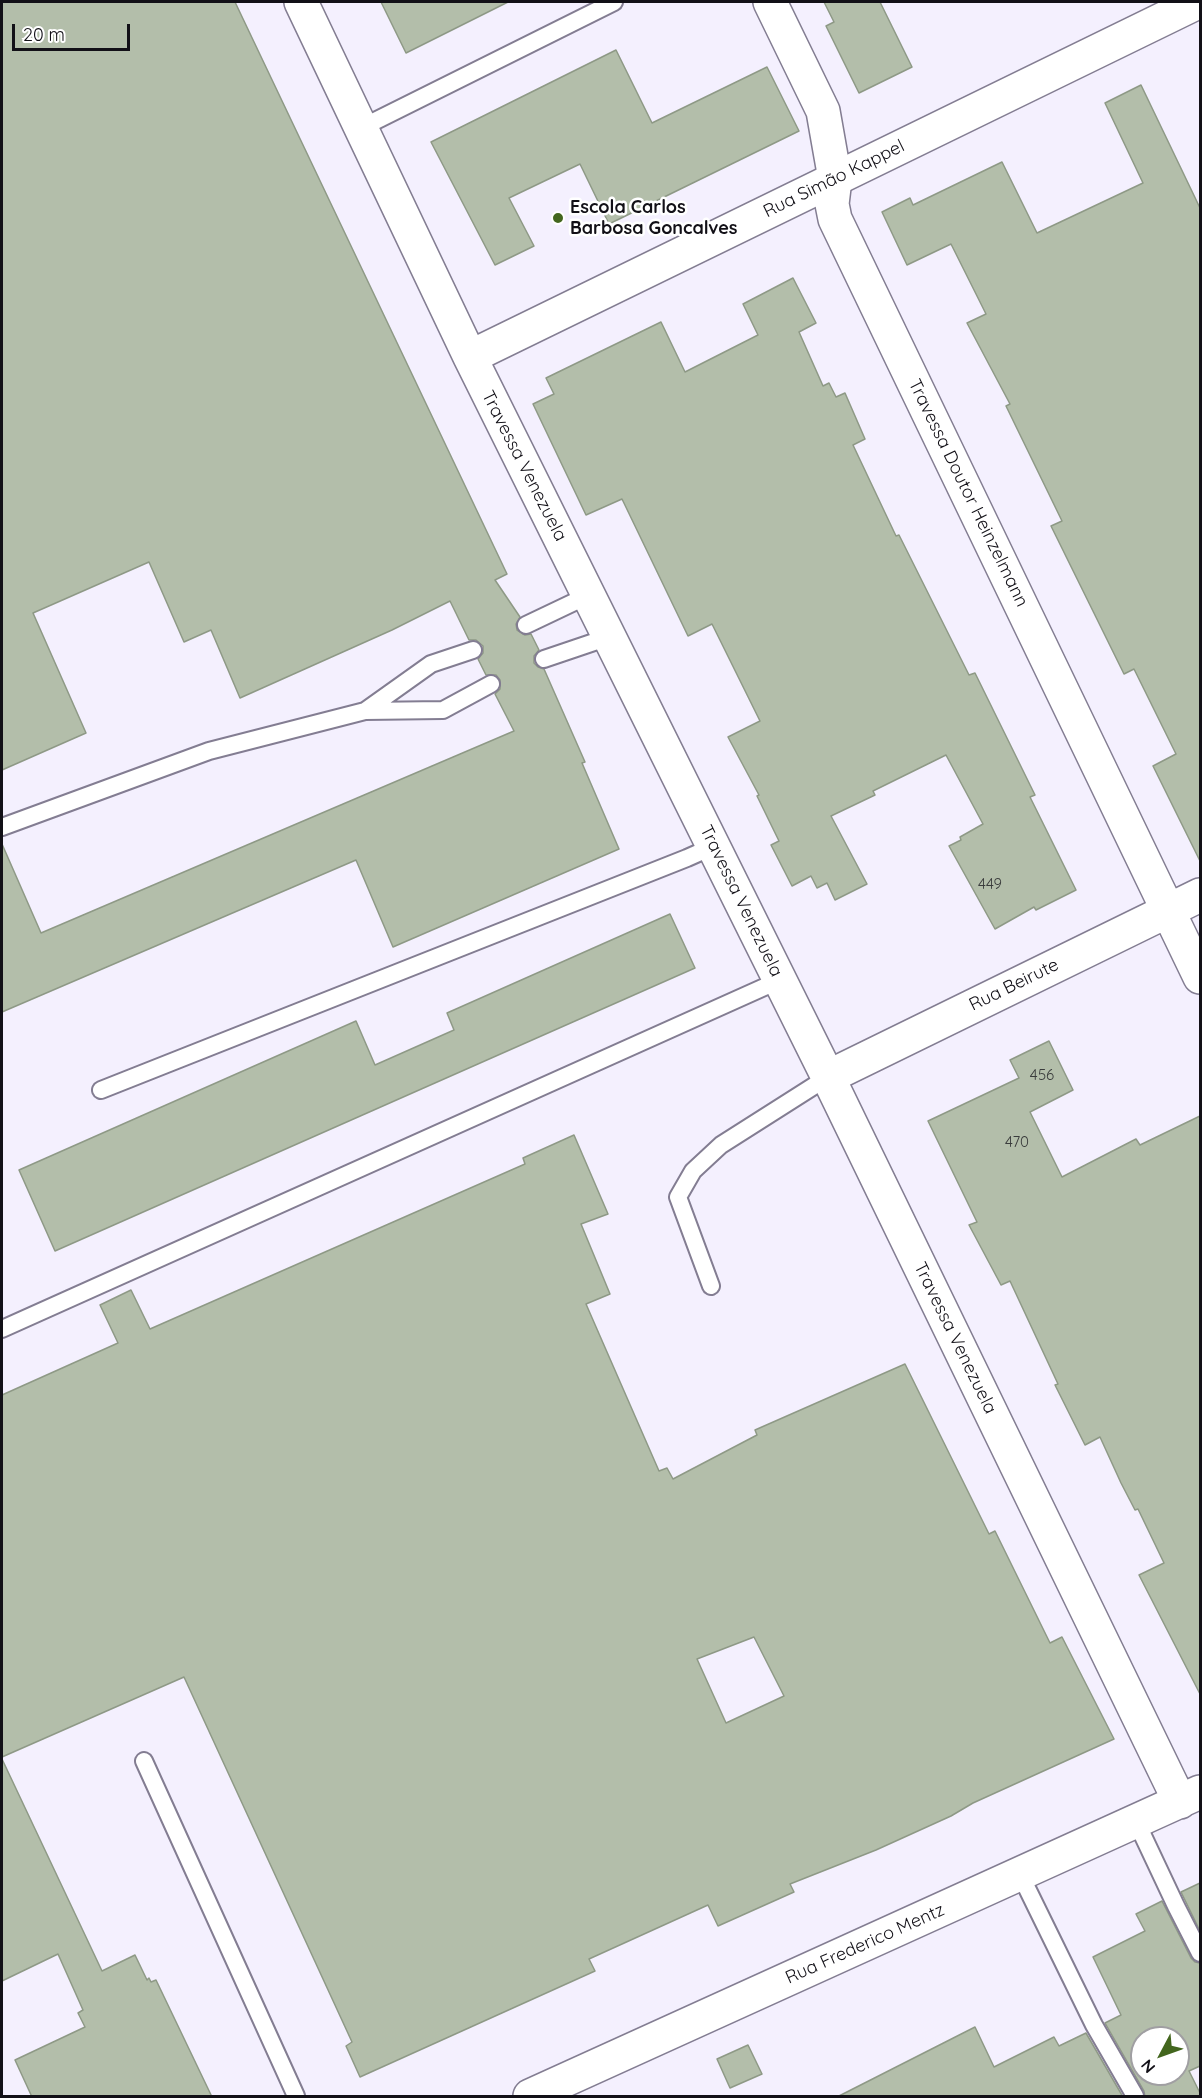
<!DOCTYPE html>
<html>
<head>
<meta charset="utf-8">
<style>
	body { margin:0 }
	#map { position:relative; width:1202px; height:2098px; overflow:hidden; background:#f4f0fe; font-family:Quicksand,sans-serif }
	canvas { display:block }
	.frame { position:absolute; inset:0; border:3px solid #121017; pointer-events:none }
	.north { position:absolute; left:1130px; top:2026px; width:60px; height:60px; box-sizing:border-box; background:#fff; border:2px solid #a09fa2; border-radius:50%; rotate:229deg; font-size:16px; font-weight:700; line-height:24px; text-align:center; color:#121017 }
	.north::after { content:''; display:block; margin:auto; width:21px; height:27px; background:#43661e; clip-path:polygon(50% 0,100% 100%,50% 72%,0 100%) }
	.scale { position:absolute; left:12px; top:24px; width:118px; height:27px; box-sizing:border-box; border:3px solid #121017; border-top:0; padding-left:8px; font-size:18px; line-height:21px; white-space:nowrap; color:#121017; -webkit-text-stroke:4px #fff; paint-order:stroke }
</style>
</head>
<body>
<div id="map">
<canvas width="1202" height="2098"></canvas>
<div class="frame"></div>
<div class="north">N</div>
<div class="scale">20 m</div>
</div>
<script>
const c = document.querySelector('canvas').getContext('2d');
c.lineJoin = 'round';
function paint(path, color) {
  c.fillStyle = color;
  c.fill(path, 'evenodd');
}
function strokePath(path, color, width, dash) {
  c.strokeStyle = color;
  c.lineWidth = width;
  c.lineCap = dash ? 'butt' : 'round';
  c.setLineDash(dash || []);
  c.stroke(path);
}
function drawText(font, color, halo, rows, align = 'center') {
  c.font = font + ' Quicksand,sans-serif';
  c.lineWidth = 5;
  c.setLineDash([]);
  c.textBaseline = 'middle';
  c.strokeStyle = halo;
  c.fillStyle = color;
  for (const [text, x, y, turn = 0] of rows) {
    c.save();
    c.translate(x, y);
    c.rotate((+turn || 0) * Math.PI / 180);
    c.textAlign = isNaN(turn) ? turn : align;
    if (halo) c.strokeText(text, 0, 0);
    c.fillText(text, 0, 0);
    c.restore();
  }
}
const building = new Path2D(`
	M 2,2 L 235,2 L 507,574 L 495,580 L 520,617 L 516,624 L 517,630 L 525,635 L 531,634 L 539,650 L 534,656 L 534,663 L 538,667 L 544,669 L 585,762 L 582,763 L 619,849 L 393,947 L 356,860 L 2,1012 L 2,844 L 41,933 L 514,731 L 495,694 L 500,689 L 500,680 L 496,675 L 486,675 L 478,659 L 483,653 L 483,646 L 476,640 L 469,640 L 450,601 L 392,630 L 240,698 L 211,630 L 184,642 L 149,562 L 33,613 L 86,733 L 2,770 Z
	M 381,2 L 508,2 L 406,53 Z
	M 824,2 L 880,2 L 912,67 L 859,93 L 826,26 L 834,22 Z
	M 616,50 L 652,123 L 767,67 L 799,131 L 609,224 L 580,164 L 509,198 L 534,246 L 495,265 L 431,142 Z
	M 1141,85 L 1200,208 L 1200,861 L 1153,766 L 1176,754 L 1134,669 L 1124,674 L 1051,526 L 1062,521 L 1006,406 L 1010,404 L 967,323 L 986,314 L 951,244 L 907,265 L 882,212 L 910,198 L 913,205 L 1002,162 L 1037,233 L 1143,183 L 1105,103 Z
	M 793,278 L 816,323 L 799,332 L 823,386 L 829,383 L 836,397 L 845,393 L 865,439 L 853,445 L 896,536 L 899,535 L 969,675 L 975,673 L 1035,795 L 1030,797 L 1076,890 L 1036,910 L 1034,907 L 995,929 L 949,846 L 961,840 L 960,837 L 983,824 L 946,755 L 873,791 L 875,795 L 831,816 L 867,884 L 835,900 L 827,883 L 817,888 L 811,876 L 792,886 L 771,845 L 779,841 L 757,796 L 759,795 L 728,737 L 760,721 L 712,624 L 688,636 L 622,499 L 586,515 L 533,404 L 554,394 L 546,378 L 661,322 L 685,372 L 758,335 L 743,304 Z
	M 670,914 L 695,968 L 55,1251 L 19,1170 L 356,1021 L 375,1065 L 454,1030 L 447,1013 Z
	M 1049,1041 L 1073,1090 L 1030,1112 L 1062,1177 L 1136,1139 L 1140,1145 L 1200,1116 L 1200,1694 L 1139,1575 L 1164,1563 L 1138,1509 L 1135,1510 L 1121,1483 L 1100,1437 L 1085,1445 L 1055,1385 L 1058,1384 L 1010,1281 L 1001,1285 L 969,1225 L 977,1222 L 928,1121 L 1019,1078 L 1010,1060 Z
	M 574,1135 L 608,1214 L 581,1224 L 610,1294 L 586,1304 L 659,1471 L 667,1468 L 673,1479 L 757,1435 L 755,1430 L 905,1364 L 989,1534 L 995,1531 L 1050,1643 L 1062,1637 L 1114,1739 L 973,1803 L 951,1816 L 876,1850 L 790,1884 L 794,1892 L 718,1926 L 708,1905 L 589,1959 L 595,1971 L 360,2077 L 346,2046 L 352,2042 L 184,1677 L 2,1757 L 2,1395 L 118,1343 L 100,1305 L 131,1290 L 150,1329 L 525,1164 L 523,1158 ZM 754,1637 L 784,1696 L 726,1723 L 697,1659 Z
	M 2,1759 L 102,1971 L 135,1955 L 147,1980 L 149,1978 L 151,1982 L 156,1980 L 212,2097 L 32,2097 L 15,2060 L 85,2027 L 78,2013 L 83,2010 L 58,1954 L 2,1981 Z
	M 1200,1883 L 1200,1931 L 1181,1892 Z
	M 1162,1901 L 1191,1958 L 1195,1962 L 1200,1963 L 1200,2066 L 1189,2071 L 1200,2093 L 1200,2097 L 1145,2097 L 1144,2091 L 1105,2023 L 1121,2015 L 1093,1957 L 1145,1931 L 1136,1914 ZM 1142,2038 L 1178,2038 L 1178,2074 L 1142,2074 Z
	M 975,2027 L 994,2067 L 1054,2037 L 1059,2046 L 1086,2033 L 1123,2097 L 837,2097 Z
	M 748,2045 L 762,2074 L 730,2088 L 717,2059 Z`);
paint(building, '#b3beaa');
strokePath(building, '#8e9986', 1.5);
const lane = new Path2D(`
	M 361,128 L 614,2
	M 526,625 L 589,595
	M 544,659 L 609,637
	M 365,711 L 431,664 L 473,650
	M 2,827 L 209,751 L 365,711 L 443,710 L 491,684
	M 101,1090 L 687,858 L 714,846
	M 711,1286 L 678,1197 L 693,1171 L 721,1145 L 828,1077
	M 2,1329 L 780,980
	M 144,1761 L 296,2096
	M 1136,1821 L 1176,1906 L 1200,1953
	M 1020,1874 L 1094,2025 L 1135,2096`);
const street = new Path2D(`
	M 770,2 L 823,111 L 835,179 L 832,204 L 835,219 L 1200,977
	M 828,1077 L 1200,895`);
const secondary = new Path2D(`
	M 301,2 L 470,357 L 828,1077 L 1180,1802
	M 470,357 L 1198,2
	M 530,2096 L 1200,1792`);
strokePath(lane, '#837d92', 20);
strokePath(street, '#837d92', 36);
strokePath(secondary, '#837d92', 36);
strokePath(lane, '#fff', 16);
strokePath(street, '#fff', 33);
strokePath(secondary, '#fff', 33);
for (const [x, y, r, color] of [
	[558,218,6,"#43661e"]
]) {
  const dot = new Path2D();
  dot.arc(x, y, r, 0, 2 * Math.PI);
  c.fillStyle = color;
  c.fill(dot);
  strokePath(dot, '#fff', 2);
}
drawText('15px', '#3a3c3c', null, [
	["449",990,884],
	["456",1042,1075],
	["470",1017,1142]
]);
drawText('18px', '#121017', '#fff', [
	["Rua Simão Kappel",834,179,-26],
	["Travessa Venezuela",524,466,63],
	["Travessa Doutor Heinzelmann",968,493,64],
	["Travessa Venezuela",741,901,64],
	["Rua Beirute",1014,985,-26],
	["Travessa Venezuela",955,1338,64],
	["Rua Frederico Mentz",865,1944,-24]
]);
drawText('bold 18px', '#121017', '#fff', [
	["Escola Carlos",570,208],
	["Barbosa Goncalves",570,229]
], 'left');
</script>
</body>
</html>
